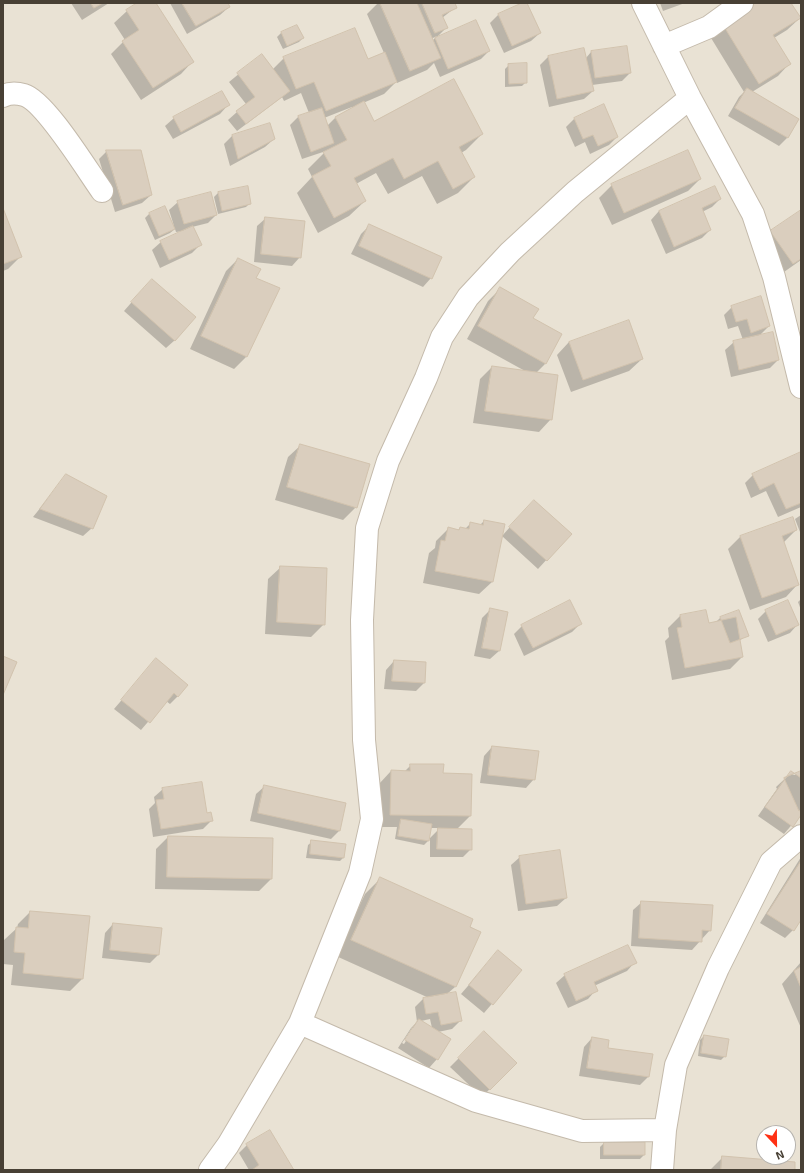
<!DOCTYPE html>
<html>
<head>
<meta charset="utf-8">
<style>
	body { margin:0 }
	#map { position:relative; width:804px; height:1173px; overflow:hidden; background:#f4f0e6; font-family:"Exo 2",sans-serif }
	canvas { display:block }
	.frame { position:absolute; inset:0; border:4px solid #484035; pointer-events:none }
	.north { position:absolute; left:756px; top:1125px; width:40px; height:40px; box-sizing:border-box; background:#fff; border:1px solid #b6b3ae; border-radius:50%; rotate:158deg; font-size:11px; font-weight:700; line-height:16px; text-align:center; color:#484035 }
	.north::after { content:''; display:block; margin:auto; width:14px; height:18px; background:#ff3013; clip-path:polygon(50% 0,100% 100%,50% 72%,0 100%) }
</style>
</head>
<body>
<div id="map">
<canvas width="804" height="1173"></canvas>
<div class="frame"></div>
<div class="north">N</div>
</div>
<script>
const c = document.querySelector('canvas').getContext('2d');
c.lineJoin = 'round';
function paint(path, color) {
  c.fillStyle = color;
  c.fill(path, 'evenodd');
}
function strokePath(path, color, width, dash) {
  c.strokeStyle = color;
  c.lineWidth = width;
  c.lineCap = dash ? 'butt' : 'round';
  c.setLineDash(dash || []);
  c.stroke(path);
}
paint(new Path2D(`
	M 3,3 L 801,3 L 801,1170 L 3,1170 ZM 764,1133 L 788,1133 L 788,1157 L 764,1157 Z`), '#e9e2d4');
paint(new Path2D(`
	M 71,3 L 109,3 L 82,20 Z
	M 139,3 L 155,3 L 193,61 L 181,74 L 141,100 L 111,54 L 125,40 L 114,23 L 127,11 Z
	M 170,3 L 226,3 L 229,7 L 220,15 L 187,34 Z
	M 378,3 L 454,3 L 456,7 L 442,18 L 447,27 L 436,38 L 489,51 L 481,59 L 440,77 L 434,63 L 427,70 L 397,83 L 397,81 L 384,94 L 363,103 L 374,123 L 482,134 L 466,150 L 461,153 L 474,177 L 458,193 L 437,204 L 422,176 L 388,194 L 376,173 L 356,184 L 365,201 L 349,216 L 318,233 L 297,193 L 312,177 L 308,169 L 326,151 L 302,159 L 290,125 L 299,116 L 309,113 L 301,93 L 284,101 L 282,97 L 237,131 L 228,120 L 246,104 L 229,82 L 262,55 L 273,69 L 284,58 L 367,60 L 384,53 L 367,14 ZM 437,36 L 432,41 L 431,39 ZM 352,107 L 353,109 L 335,118 L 327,126 L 324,118 Z
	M 520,3 L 529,3 L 527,4 L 540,33 L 531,41 L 504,53 L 490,23 L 498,15 L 520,5 Z
	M 660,3 L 685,3 L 663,11 Z
	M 790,3 L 800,18 L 787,30 L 774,38 L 790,63 L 778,76 L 752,92 L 798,119 L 787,138 L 779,146 L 728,116 L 739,97 L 744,92 L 708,33 Z
	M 297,26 L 303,38 L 299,42 L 283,49 L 277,37 L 281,33 Z
	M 591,52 L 630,73 L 622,81 L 592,85 L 593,91 L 584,99 L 549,107 L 540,65 L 548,57 L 586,58 Z
	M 509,65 L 526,82 L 522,86 L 505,87 L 505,69 Z
	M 228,105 L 220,114 L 173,139 L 165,126 L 174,118 Z
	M 574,119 L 617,137 L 609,145 L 590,154 L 585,142 L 575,147 L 566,127 Z
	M 232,136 L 274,139 L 265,147 L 230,166 L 224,144 Z
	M 107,151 L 151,195 L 142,203 L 115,212 L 99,159 Z
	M 688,152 L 700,179 L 688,191 L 612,225 L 599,198 L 612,185 Z
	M 218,193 L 250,203 L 246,207 L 218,214 L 214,197 Z
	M 720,199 L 712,207 L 702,212 L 710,230 L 702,238 L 666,254 L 651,220 L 659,211 Z
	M 178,202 L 216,215 L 208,223 L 192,227 L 200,245 L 192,253 L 160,268 L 152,250 L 161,242 L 184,231 L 176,232 L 175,229 L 170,233 L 155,240 L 145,218 L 149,214 L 164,208 L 174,226 L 169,210 Z
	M 3,211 L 21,256 L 8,269 L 3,271 Z
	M 801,211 L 801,260 L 784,272 L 762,240 L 770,232 Z
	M 266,218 L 300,257 L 292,266 L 254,262 L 257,226 Z
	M 369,226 L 431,278 L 423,287 L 351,254 L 361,234 Z
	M 238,259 L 255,278 L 278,289 L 246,357 L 234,369 L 190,349 L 226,271 Z
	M 144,288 L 175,340 L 166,348 L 124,311 Z
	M 500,289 L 532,319 L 561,335 L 545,364 L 536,373 L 551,419 L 539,432 L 473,423 L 480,379 L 492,367 L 525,371 L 467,339 L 488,301 Z
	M 732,307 L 769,326 L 759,336 L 772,333 L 778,360 L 770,368 L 731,377 L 725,350 L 734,342 L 743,340 L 738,326 L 728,329 L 724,315 Z
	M 569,342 L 642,359 L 629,371 L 571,392 L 557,355 Z
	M 301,445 L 356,507 L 343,520 L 275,500 L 288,457 Z
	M 801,453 L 801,507 L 778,517 L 766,491 L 751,498 L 745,483 L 753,475 Z
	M 66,476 L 92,528 L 83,536 L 33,517 Z
	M 526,509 L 570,534 L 538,569 L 502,536 Z
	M 801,515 L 801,531 L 800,532 L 795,519 Z
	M 792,519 L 796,530 L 783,543 L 798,584 L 786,597 L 750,610 L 728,549 L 740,537 Z
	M 484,521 L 492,582 L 479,594 L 423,583 L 429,553 L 435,548 L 436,541 L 449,528 L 458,530 L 461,528 L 465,529 L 471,523 L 480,525 Z
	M 281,567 L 324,624 L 311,637 L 265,634 L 268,579 Z
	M 801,599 L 801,610 L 798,602 Z
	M 490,610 L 507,613 L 499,651 L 490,659 L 474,656 L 482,618 Z
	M 738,611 L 747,635 L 739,641 L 742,657 L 730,669 L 672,680 L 665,641 L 669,637 L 668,628 L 680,616 L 708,624 L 716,622 L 720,618 Z
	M 766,611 L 798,624 L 790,633 L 768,642 L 758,619 Z
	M 581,623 L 572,632 L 524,656 L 514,634 L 522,626 Z
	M 156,660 L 178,696 L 170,704 L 166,701 L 141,730 L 114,709 Z
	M 394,661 L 424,683 L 416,691 L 384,689 L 386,670 Z
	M 492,747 L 534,779 L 526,788 L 480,783 L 484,756 Z
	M 411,765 L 442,774 L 470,816 L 456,830 L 471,849 L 463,857 L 430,857 L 430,838 L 440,828 L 430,828 L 428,841 L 424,845 L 395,839 L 397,827 L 378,827 L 379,784 L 391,771 L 404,772 Z
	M 801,772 L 801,814 L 784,834 L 758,816 L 777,789 L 776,787 L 791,773 L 794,775 Z
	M 265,786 L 345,804 L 339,831 L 331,839 L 250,821 L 256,794 Z
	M 163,789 L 206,814 L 211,821 L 203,829 L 153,837 L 149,809 L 155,803 L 154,797 Z
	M 168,837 L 271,879 L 259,891 L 155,889 L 156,849 Z
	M 312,842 L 344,857 L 340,861 L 306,858 L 308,845 Z
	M 520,857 L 566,898 L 557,906 L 518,911 L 511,865 Z
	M 801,857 L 801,918 L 793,930 L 785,938 L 760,923 Z
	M 381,878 L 480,932 L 455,987 L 447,994 L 461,1020 L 452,1029 L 438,1032 L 450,1039 L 437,1059 L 429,1068 L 398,1048 L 411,1028 L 417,1022 L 415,1007 L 423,999 L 429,998 L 336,956 L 365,894 ZM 430,1019 L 432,1028 L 421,1021 ZM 412,1028 L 414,1028 L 404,1044 L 402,1043 Z
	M 642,902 L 710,930 L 692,950 L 631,946 L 633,910 Z
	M 30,912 L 82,979 L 70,991 L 11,985 L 13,965 L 3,964 L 4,940 L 17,928 L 18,924 Z
	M 113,924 L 158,955 L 150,963 L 102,958 L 105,933 Z
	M 498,951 L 521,970 L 484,1013 L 461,994 Z
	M 635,962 L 627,971 L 594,986 L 596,990 L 588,999 L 568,1008 L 556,983 L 565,975 Z
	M 801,962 L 801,1028 L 782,984 Z
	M 484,1033 L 515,1063 L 482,1097 L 450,1067 Z
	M 704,1036 L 725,1056 L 721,1060 L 698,1056 L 700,1040 Z
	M 592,1038 L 607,1049 L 651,1055 L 648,1077 L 640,1085 L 579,1076 L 584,1047 Z
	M 604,1143 L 644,1155 L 640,1159 L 600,1159 L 600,1147 Z
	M 247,1145 L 293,1170 L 249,1170 L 239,1153 Z
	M 723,1157 L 794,1170 L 710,1170 Z`), '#0003');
const building = new Path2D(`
	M 91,3 L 103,3 L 94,8 Z
	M 137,3 L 156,3 L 194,62 L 153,88 L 122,41 L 139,30 L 126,10 Z
	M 182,3 L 228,3 L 230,7 L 196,26 Z
	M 380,3 L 417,3 L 441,58 L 410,71 Z
	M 422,3 L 455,3 L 457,8 L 442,15 L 448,28 L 435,33 Z
	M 522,3 L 527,3 L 541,33 L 512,46 L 498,14 Z
	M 747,3 L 791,3 L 801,18 L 773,35 L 791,64 L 759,84 L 720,20 Z
	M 476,20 L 490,51 L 448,69 L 435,38 Z
	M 297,25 L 304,38 L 287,46 L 281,32 Z
	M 355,28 L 368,59 L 385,52 L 397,82 L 326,111 L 314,82 L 296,89 L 283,57 Z
	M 627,46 L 631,73 L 595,78 L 591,51 Z
	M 584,48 L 594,91 L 557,99 L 548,56 Z
	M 262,54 L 290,91 L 246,124 L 236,111 L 255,97 L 237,73 Z
	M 527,63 L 527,83 L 509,84 L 508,64 Z
	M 454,79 L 483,134 L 459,147 L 475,177 L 453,189 L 438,161 L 404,179 L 393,158 L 354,178 L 366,201 L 334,218 L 312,176 L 331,166 L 323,152 L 347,140 L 335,117 L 364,101 L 374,121 Z
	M 747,88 L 799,119 L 788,138 L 735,108 Z
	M 222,91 L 230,105 L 181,132 L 173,117 Z
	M 604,104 L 618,137 L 598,146 L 593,135 L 583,139 L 574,118 Z
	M 322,108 L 334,143 L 311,152 L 298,116 Z
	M 270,123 L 275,139 L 238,159 L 232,135 Z
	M 106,150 L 141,150 L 152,195 L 123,205 Z
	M 688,150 L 701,179 L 624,213 L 611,184 Z
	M 248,186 L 251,204 L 222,211 L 218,192 Z
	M 715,186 L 721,199 L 702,208 L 711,230 L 674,247 L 659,211 Z
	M 211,192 L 217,215 L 184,224 L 177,201 Z
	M 165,206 L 175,229 L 159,236 L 149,213 Z
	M 3,208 L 22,257 L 3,264 Z
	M 801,210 L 801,259 L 793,264 L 770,231 Z
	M 265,217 L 305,221 L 301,258 L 261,254 Z
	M 369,224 L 442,257 L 432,279 L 359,246 Z
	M 193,226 L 202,245 L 169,260 L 160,241 Z
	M 238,258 L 261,269 L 256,278 L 280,288 L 247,357 L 201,336 Z
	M 152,279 L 196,317 L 175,341 L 131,302 Z
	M 500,287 L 539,309 L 533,318 L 562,334 L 546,364 L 478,326 Z
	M 761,296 L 770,326 L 751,333 L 747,319 L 736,322 L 731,306 Z
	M 629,320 L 643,359 L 583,380 L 569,342 Z
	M 773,332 L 779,360 L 739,370 L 733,341 Z
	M 492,366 L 558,375 L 552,420 L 485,411 Z
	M 300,444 L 370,464 L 357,508 L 287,487 Z
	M 801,452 L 801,503 L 786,509 L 774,483 L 760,490 L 752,474 Z
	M 66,474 L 107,496 L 93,529 L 40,509 Z
	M 534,500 L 572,534 L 547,561 L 509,527 Z
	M 793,517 L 797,530 L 782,536 L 799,585 L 762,598 L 740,536 Z
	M 484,520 L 505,524 L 493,582 L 435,571 L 441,540 L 445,541 L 448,527 L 459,530 L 460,527 L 469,529 L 470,522 L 483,525 Z
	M 280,566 L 327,568 L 325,625 L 277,622 Z
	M 570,600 L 582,624 L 533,648 L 521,625 Z
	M 788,600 L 799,625 L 776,635 L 765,610 Z
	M 490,608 L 508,612 L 500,651 L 482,648 Z
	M 706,610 L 709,623 L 736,617 L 743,657 L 685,668 L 677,628 L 682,627 L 680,615 Z
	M 739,610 L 749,636 L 730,643 L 720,617 Z
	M 3,656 L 17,662 L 3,695 Z
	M 156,658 L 188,685 L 178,697 L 174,693 L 150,723 L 121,700 Z
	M 394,660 L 426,662 L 425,683 L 392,681 Z
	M 492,746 L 539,751 L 535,780 L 488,775 Z
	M 410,764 L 444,764 L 443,773 L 472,774 L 471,816 L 390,815 L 391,770 L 410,771 Z
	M 791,771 L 801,778 L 801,815 L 793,827 L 765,807 Z
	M 801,771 L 801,810 L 799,811 L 784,778 Z
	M 202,782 L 207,813 L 211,812 L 213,821 L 161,829 L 156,800 L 164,799 L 162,788 Z
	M 264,785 L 346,803 L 340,831 L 258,813 Z
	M 401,819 L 432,824 L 429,841 L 398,836 Z
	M 438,828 L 472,829 L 472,850 L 437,849 Z
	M 168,836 L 273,838 L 272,879 L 167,877 Z
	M 311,840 L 346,844 L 344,858 L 310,854 Z
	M 560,850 L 567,898 L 526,904 L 519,856 Z
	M 801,861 L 801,920 L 794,931 L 767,914 Z
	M 380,877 L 473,919 L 470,927 L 481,932 L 456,987 L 351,940 Z
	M 641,901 L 713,905 L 711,931 L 702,930 L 702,942 L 639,938 Z
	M 30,911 L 90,916 L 83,979 L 23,973 L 25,953 L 14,952 L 16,927 L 28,928 Z
	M 113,923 L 162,928 L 159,955 L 110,950 Z
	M 628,945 L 637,963 L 594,982 L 598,991 L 576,1001 L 564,974 Z
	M 498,950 L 522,970 L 493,1005 L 469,985 Z
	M 801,967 L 801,988 L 794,971 Z
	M 456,992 L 462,1021 L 441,1025 L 438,1012 L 426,1014 L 423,998 Z
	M 419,1019 L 451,1039 L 438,1060 L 405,1040 Z
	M 484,1031 L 517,1063 L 490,1090 L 458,1058 Z
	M 704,1035 L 729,1039 L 726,1057 L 701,1053 Z
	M 592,1037 L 609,1040 L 608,1048 L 653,1054 L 649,1077 L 587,1068 Z
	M 270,1130 L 294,1170 L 252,1170 L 259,1165 L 246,1144 Z
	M 604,1142 L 645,1142 L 645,1155 L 604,1155 Z
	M 722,1156 L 795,1162 L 795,1170 L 721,1170 Z`);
paint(building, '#dacebe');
strokePath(building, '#d2c3ae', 1);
const minor = new Path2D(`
	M 643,3 L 690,98 L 753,214 L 774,277 L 801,387
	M 664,46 L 709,27 L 742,3
	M 3,96 C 9,93 17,93 24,95 C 45,101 87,170 102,191
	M 300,1023 L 476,1101 L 582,1131 L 665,1130
	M 210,1170 L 228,1145 L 300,1023 L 360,873 L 372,819 L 364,740 L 362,620 L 367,528 L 388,461 L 426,378 L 442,337 L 468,297 L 510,252 L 575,192 L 690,98
	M 662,1170 L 665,1130 L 676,1065 L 718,968 L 771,862 L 801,836`);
strokePath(minor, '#c4baab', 24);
strokePath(minor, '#fff', 22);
</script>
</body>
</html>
